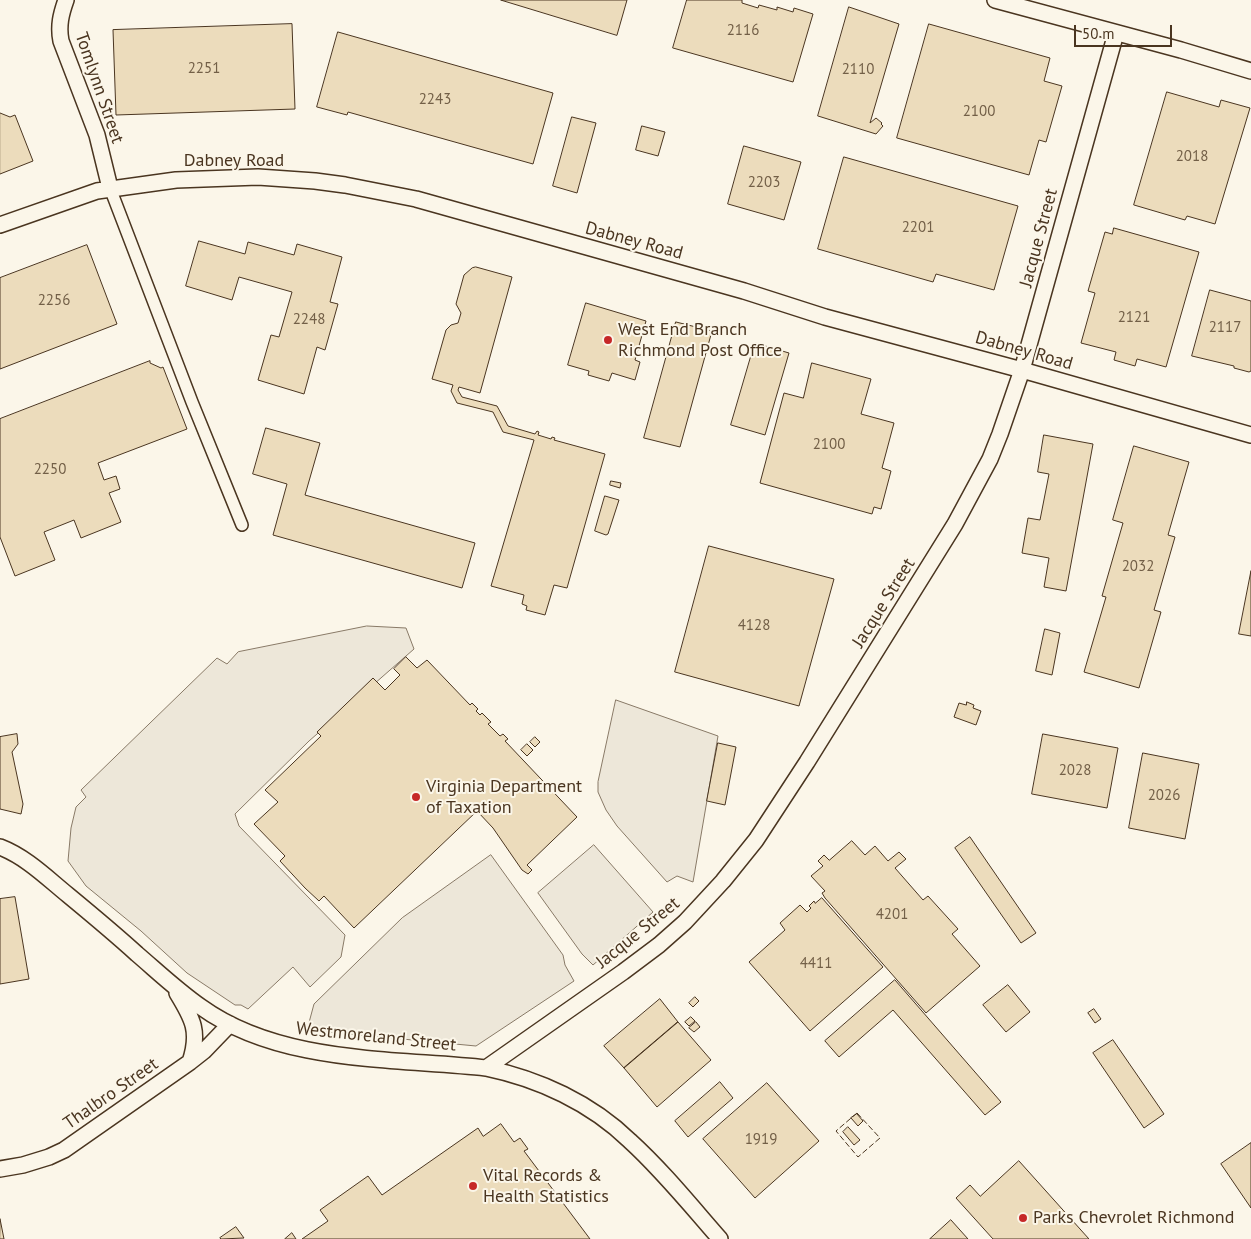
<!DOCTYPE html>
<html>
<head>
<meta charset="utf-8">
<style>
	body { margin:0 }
	#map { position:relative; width:1251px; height:1239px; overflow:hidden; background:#fbf6e9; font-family:"PT Sans",sans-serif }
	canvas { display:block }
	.scale { position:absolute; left:1074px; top:25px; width:98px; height:22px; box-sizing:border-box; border:2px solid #4a3520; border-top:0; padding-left:6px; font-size:15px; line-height:18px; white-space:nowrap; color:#4a3520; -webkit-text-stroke:4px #fbf6e9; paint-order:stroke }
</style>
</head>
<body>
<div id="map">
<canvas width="1251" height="1239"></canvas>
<div class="scale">50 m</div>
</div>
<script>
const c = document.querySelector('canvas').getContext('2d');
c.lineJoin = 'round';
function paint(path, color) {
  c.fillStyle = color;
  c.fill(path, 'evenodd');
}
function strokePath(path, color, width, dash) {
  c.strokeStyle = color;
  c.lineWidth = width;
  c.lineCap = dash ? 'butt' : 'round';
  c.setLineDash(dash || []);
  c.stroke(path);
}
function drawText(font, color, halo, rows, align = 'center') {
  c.font = font + ' "PT Sans",sans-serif';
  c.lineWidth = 4;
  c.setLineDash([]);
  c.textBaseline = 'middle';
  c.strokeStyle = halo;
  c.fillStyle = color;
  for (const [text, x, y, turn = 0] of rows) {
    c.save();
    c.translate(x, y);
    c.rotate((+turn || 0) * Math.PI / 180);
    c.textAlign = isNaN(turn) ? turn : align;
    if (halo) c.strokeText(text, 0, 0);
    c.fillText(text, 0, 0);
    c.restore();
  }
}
const parking = new Path2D(`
	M 367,626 L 406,628 L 414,649 L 309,741 L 235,814 L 239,826 L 345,935 L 341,957 L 310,987 L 293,967 L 248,1009 L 241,1005 L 235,1005 L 187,973 L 141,931 L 86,886 L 68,861 L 71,828 L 76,807 L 86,797 L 81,790 L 217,658 L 227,664 L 238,652 Z
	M 616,700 L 718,736 L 693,882 L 677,876 L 667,882 L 617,826 L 606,810 L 598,792 L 598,782 Z
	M 594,845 L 653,912 L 593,965 L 582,954 L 538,893 Z
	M 491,855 L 563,955 L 565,965 L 574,981 L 476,1046 L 307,1030 L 314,1004 L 402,918 Z`);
paint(parking, '#ede7d9');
strokePath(parking, '#887966', 1);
const building = new Path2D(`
	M 501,0 L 627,0 L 617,35 Z
	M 687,0 L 742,0 L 742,3 L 758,8 L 759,5 L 777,10 L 777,7 L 793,12 L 794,8 L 813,14 L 793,82 L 673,48 Z
	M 849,7 L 899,24 L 870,123 L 876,118 L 882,123 L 881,124 L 883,126 L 876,134 L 818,116 Z
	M 292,24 L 295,109 L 116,115 L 113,30 Z
	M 929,24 L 1050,58 L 1044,81 L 1062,86 L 1046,142 L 1039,140 L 1029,175 L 897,138 Z
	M 338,32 L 553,93 L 533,164 L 348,112 L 347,115 L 317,107 Z
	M 1167,92 L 1219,107 L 1221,100 L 1250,108 L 1215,224 L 1187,216 L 1185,220 L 1134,205 Z
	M 0,113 L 10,117 L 15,115 L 33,161 L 0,174 Z
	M 572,117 L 596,123 L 577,193 L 553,186 Z
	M 642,126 L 665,132 L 658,156 L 636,150 Z
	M 744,146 L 801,162 L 784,220 L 728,204 Z
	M 844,157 L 1018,206 L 994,290 L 936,274 L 933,282 L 818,249 Z
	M 1114,228 L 1199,252 L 1166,367 L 1137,359 L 1135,366 L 1114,360 L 1116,352 L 1081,343 L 1095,293 L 1088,291 L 1105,232 L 1112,234 Z
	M 199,241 L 245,254 L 248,242 L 294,255 L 297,244 L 342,257 L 330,302 L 338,304 L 325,350 L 317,347 L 304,394 L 258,380 L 271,335 L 279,337 L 292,292 L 239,277 L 232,300 L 186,286 Z
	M 87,245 L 117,324 L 0,369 L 0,278 Z
	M 476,267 L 512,277 L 480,393 L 459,387 L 458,390 L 462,397 L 497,406 L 508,426 L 535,434 L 537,431 L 539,432 L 538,435 L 551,439 L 552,437 L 555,438 L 554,440 L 605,454 L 567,588 L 554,585 L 545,615 L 526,610 L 527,606 L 522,604 L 524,595 L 491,586 L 534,440 L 503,432 L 493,412 L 457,403 L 451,391 L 453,385 L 432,379 L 446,330 L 451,325 L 458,323 L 461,313 L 456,304 L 464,275 L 472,268 Z
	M 1210,290 L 1251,301 L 1251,371 L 1249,372 L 1234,368 L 1234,366 L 1192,356 Z
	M 586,303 L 646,321 L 635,360 L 640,362 L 635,380 L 612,373 L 609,381 L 588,375 L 589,371 L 568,365 Z
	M 676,322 L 712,331 L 680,447 L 644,438 Z
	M 755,343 L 789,353 L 765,435 L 731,425 Z
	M 150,361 L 150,363 L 161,368 L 163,367 L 187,429 L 98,463 L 104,480 L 116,476 L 120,489 L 109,493 L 121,522 L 81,538 L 74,520 L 44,532 L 55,560 L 15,576 L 0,537 L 0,419 Z
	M 812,363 L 871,379 L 861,414 L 894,423 L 882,468 L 891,471 L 881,509 L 874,507 L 872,514 L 760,483 L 784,393 L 803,398 Z
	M 266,428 L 320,443 L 305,495 L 475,543 L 462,588 L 273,535 L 287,484 L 253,474 Z
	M 1044,435 L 1093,444 L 1066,591 L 1044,587 L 1049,558 L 1022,553 L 1028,518 L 1040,520 L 1049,474 L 1038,472 Z
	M 1134,446 L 1189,462 L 1168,535 L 1175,537 L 1154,610 L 1161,612 L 1139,688 L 1084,672 L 1106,597 L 1102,596 L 1123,523 L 1113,520 Z
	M 611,481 L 621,483 L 620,488 L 610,485 Z
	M 605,496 L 619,500 L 608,534 L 606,535 L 595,531 Z
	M 709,546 L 834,579 L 799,706 L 675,672 Z
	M 1251,571 L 1251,636 L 1239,634 Z
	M 1045,629 L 1060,633 L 1052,675 L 1036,671 Z
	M 406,657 L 417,668 L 427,660 L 470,705 L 472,703 L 478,709 L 476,711 L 480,715 L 482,713 L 491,722 L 488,724 L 500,736 L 503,734 L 508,739 L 505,741 L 577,817 L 527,865 L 532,870 L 528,874 L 522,870 L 493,828 L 477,811 L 354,928 L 324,896 L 319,901 L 305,888 L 280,861 L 285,856 L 254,824 L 278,802 L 265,790 L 321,736 L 317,732 L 373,678 L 385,690 L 400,675 L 394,669 Z
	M 967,702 L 974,705 L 973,708 L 981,711 L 976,725 L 954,717 L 959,703 L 966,705 Z
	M 17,734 L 18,744 L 12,752 L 23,804 L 21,814 L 0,809 L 0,737 Z
	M 1043,734 L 1118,748 L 1107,808 L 1032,794 Z
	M 535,737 L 540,742 L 535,747 L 530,742 Z
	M 718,743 L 736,747 L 725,805 L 707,801 Z
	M 527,744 L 533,750 L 527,756 L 521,750 Z
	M 1143,753 L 1199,764 L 1185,839 L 1129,828 Z
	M 970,837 L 1036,933 L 1021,943 L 955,848 Z
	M 852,841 L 865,855 L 875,846 L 888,861 L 899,852 L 906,859 L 895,868 L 923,900 L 928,896 L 958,929 L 952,934 L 980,966 L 926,1013 L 825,898 L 822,893 L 825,891 L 811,876 L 823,866 L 818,861 L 824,855 L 829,860 Z
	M 15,897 L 29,979 L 0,984 L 0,899 Z
	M 822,898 L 883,967 L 810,1031 L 749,962 L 785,930 L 780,923 L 800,905 L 807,912 L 811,908 L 809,906 L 814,901 L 815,903 Z
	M 895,980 L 1001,1102 L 985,1115 L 893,1010 L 839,1057 L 825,1041 Z
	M 1008,985 L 1030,1012 L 1006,1032 L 983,1005 Z
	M 695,997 L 699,1001 L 693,1007 L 689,1003 Z
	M 660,999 L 678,1022 L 624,1068 L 604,1046 Z
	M 1094,1009 L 1101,1019 L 1095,1023 L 1088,1013 Z
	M 691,1017 L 695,1021 L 689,1026 L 685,1022 Z
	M 678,1022 L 711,1060 L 657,1107 L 624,1068 Z
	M 696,1022 L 700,1027 L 694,1032 L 689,1028 Z
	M 1113,1040 L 1164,1114 L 1144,1128 L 1093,1053 Z
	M 720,1082 L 733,1098 L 688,1137 L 675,1121 Z
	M 767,1083 L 819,1141 L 755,1198 L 703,1139 Z
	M 857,1114 L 863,1121 L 858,1126 L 851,1118 Z
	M 501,1124 L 514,1142 L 520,1138 L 528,1149 L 524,1151 L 590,1239 L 302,1239 L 328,1221 L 320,1210 L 368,1176 L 382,1195 L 478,1128 L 483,1136 Z
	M 848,1127 L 860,1140 L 854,1145 L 843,1132 Z
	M 1251,1143 L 1251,1208 L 1221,1164 Z
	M 1019,1161 L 1089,1239 L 993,1239 L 956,1198 L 970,1185 L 980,1196 Z
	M 0,1219 L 4,1239 L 0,1239 Z
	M 951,1220 L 968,1239 L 930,1239 Z
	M 236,1227 L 244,1238 L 221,1239 L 220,1238 Z
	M 292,1233 L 296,1239 L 285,1239 Z`);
paint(building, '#ecdcbc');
strokePath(building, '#4a3520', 1);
const minor = new Path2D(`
	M 110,188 L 192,402 L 242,525`);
const tertiary = new Path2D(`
	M 66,0 C 61,14 58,26 61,41 L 97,135 L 110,188
	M 995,0 L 1181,50 L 1251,71
	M 0,225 L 97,191 L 176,180 L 258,177 L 315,181 L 345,185 L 416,199 L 744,291 L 825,317 L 1022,370 L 1251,435
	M 0,847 C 26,857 46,877 68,895 C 91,914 114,933 137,954 C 158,972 178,991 201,1007 C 280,1064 393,1058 486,1068 C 539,1079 591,1103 630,1141 C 663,1171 691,1206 720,1239
	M 177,993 C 193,1019 200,1032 190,1062
	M 486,1068 L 623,972 L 659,945 L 685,922 L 723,881 L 756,840 L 807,762 L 955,524 L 990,459 L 1000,434 L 1022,370 L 1116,33
	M 0,1169 L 23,1165 L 49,1157 L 64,1150 L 190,1062 L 204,1051 L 230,1024`);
strokePath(minor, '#4a3520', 14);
strokePath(tertiary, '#4a3520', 18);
strokePath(minor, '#fbf6e9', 11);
strokePath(tertiary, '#fbf6e9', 15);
strokePath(new Path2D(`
	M 857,1113 L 880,1138 L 858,1157 L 836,1131 Z`), '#4a3520', 1, [6, 2.5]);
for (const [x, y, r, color] of [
	[608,340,5,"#c62828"],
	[416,797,5,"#c62828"],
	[473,1186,5,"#c62828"],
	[1023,1218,5,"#c62828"]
]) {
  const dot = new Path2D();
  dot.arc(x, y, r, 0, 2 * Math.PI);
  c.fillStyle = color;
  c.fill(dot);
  strokePath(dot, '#fbf6e9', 2);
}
drawText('15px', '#725f47', null, [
	["2116",743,31],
	["2251",204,69],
	["2110",858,70],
	["2243",435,100],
	["2100",979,112],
	["2018",1192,157],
	["2203",764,183],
	["2201",918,228],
	["2256",54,301],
	["2121",1134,318],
	["2248",309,320],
	["2117",1225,328],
	["2100",829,445],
	["2250",50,470],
	["2032",1138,567],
	["4128",754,626],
	["2028",1075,771],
	["2026",1164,796],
	["4201",892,915],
	["4411",816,964],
	["1919",761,1140]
]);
drawText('18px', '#4a3520', '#fbf6e9', [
	["Tomlynn Street",99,88,71],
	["Dabney Road",234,161],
	["Jacque Street",1039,238,-75],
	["Dabney Road",634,241,15],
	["Dabney Road",1024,351,16],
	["Jacque Street",884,603,-58],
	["Jacque Street",638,933,-39],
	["Westmoreland Street",376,1037,6],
	["Thalbro Street",111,1094,-35]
]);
drawText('18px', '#4a3520', '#fbf6e9', [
	["West End Branch",618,330],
	["Richmond Post Office",618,351],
	["Virginia Department",426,787],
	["of Taxation",426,808],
	["Vital Records &",483,1176],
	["Health Statistics",483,1197],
	["Parks Chevrolet Richmond",1033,1218]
], 'left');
</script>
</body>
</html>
